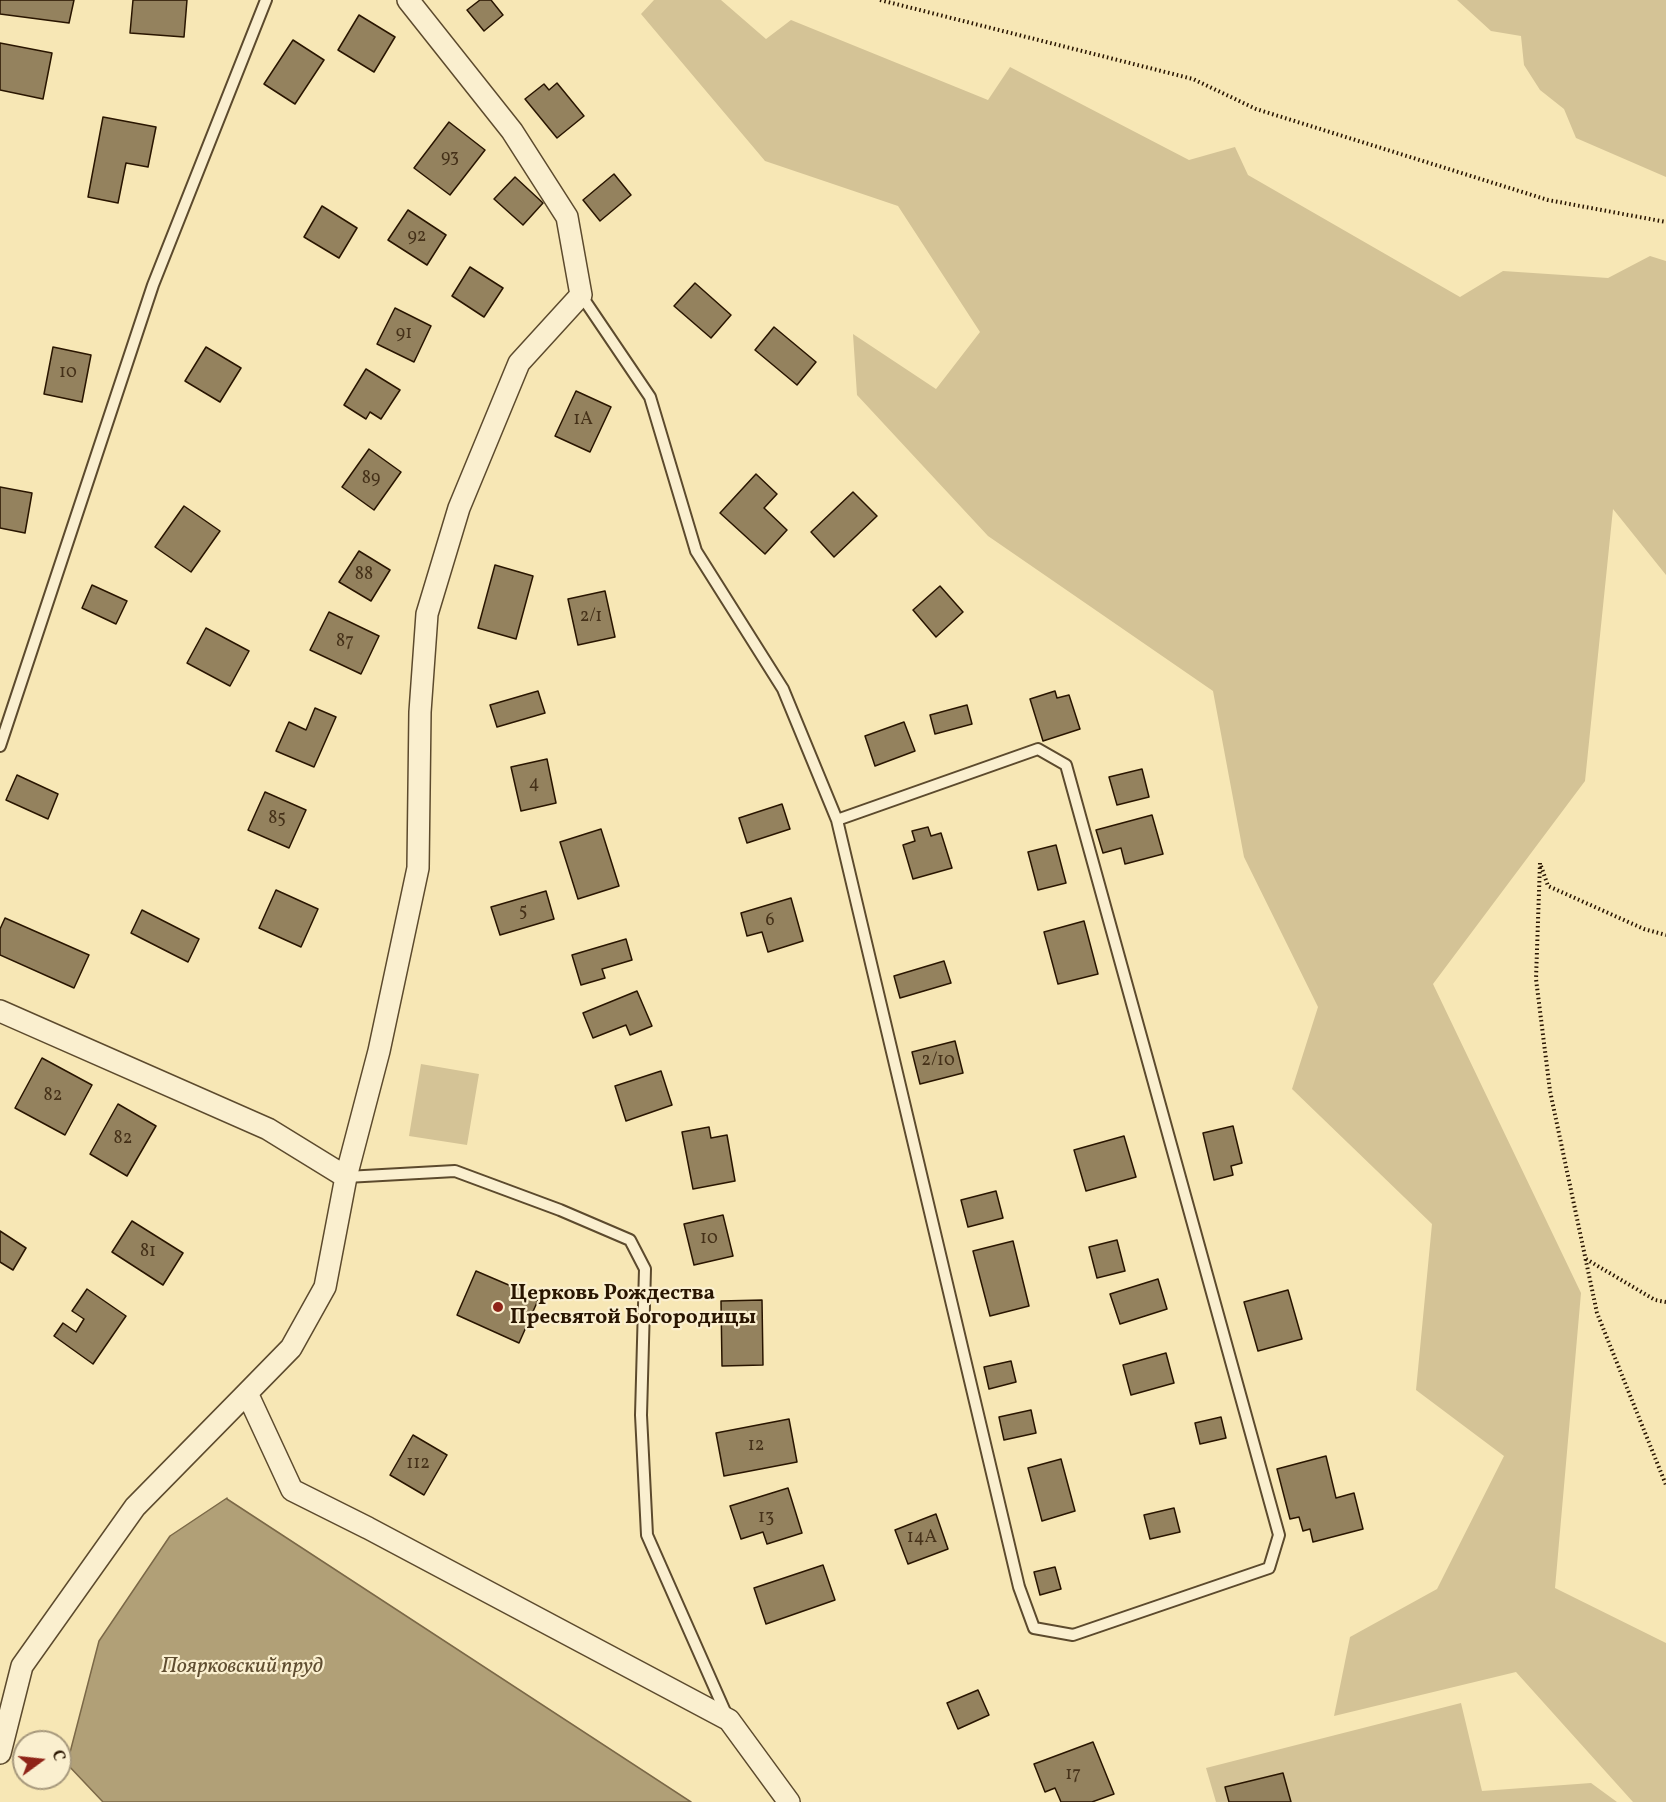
<!DOCTYPE html>
<html>
<head>
<meta charset="utf-8">
<style>
	body { margin:0 }
	#map { position:relative; width:1666px; height:1802px; overflow:hidden; background:#f7e7b5; font-family:Vollkorn,serif }
	canvas { display:block }
	.north { position:absolute; left:12px; top:1730px; width:60px; height:60px; box-sizing:border-box; background:#faefcf; border:2px solid #a6987c; border-radius:50%; rotate:75deg; font-size:16px; font-weight:700; line-height:24px; text-align:center; color:#291500 }
	.north::after { content:''; display:block; margin:auto; width:21px; height:27px; background:#8f2418; clip-path:polygon(50% 0,100% 100%,50% 72%,0 100%) }
</style>
</head>
<body>
<div id="map">
<canvas width="1666" height="1802"></canvas>
<div class="north">С</div>
</div>
<script>
const c = document.querySelector('canvas').getContext('2d');
c.lineJoin = 'round';
function paint(path, color) {
  c.fillStyle = color;
  c.fill(path, 'evenodd');
}
function strokePath(path, color, width, dash) {
  c.strokeStyle = color;
  c.lineWidth = width;
  c.lineCap = dash ? 'butt' : 'round';
  c.setLineDash(dash || []);
  c.stroke(path);
}
function drawText(font, color, halo, rows, align = 'center') {
  c.font = font + ' Vollkorn,serif';
  c.lineWidth = 4.5;
  c.setLineDash([]);
  c.textBaseline = 'middle';
  c.strokeStyle = halo;
  c.fillStyle = color;
  for (const [text, x, y, turn = 0] of rows) {
    c.save();
    c.translate(x, y);
    c.rotate((+turn || 0) * Math.PI / 180);
    c.textAlign = isNaN(turn) ? turn : align;
    if (halo) c.strokeText(text, 0, 0);
    c.fillText(text, 0, 0);
    c.restore();
  }
}
paint(new Path2D(`
	M 654,0 L 721,0 L 766,39 L 791,20 L 988,100 L 1010,67 L 1189,160 L 1235,147 L 1248,175 L 1460,297 L 1503,271 L 1608,278 L 1650,256 L 1666,261 L 1666,575 L 1613,509 L 1585,781 L 1433,984 L 1581,1293 L 1555,1588 L 1666,1643 L 1666,1802 L 1633,1802 L 1516,1672 L 1334,1716 L 1350,1637 L 1437,1589 L 1504,1456 L 1416,1390 L 1432,1224 L 1292,1089 L 1318,1007 L 1244,857 L 1213,691 L 988,536 L 857,395 L 853,334 L 936,389 L 980,332 L 898,206 L 765,161 L 641,14 Z
	M 1457,0 L 1666,0 L 1666,177 L 1576,138 L 1564,109 L 1540,90 L 1524,65 L 1521,36 L 1491,31 Z
	M 421,1064 L 479,1074 L 467,1145 L 409,1136 Z
	M 1461,1703 L 1482,1791 L 1591,1783 L 1617,1802 L 1216,1802 L 1206,1768 Z`), '#d4c396');
const water = new Path2D(`
	M 227,1498 L 227,1499 L 691,1802 L 103,1802 L 67,1764 L 99,1641 L 170,1536 Z`);
paint(water, '#b1a077');
strokePath(water, '#7b6847', 1.5);
const building = new Path2D(`
	M 0,0 L 74,0 L 69,23 L 0,14 Z
	M 133,0 L 187,0 L 184,37 L 130,33 Z
	M 480,0 L 491,0 L 503,15 L 484,31 L 467,10 Z
	M 359,15 L 395,37 L 374,72 L 338,50 Z
	M 293,40 L 324,60 L 295,104 L 264,84 Z
	M 0,43 L 52,53 L 43,99 L 0,90 Z
	M 557,83 L 584,116 L 557,138 L 525,99 L 544,84 L 549,90 Z
	M 103,117 L 156,127 L 148,167 L 126,163 L 118,203 L 88,197 Z
	M 449,122 L 485,150 L 450,195 L 414,168 Z
	M 614,174 L 631,195 L 600,221 L 583,200 Z
	M 515,177 L 543,203 L 523,225 L 494,199 Z
	M 322,206 L 357,228 L 339,258 L 304,237 Z
	M 408,210 L 446,235 L 427,265 L 388,240 Z
	M 470,267 L 503,288 L 484,317 L 452,296 Z
	M 695,283 L 731,315 L 711,338 L 674,306 Z
	M 395,308 L 431,326 L 414,362 L 377,344 Z
	M 774,327 L 816,362 L 797,385 L 755,350 Z
	M 53,347 L 91,355 L 82,402 L 44,394 Z
	M 206,347 L 241,368 L 220,402 L 185,381 Z
	M 366,369 L 400,390 L 381,419 L 370,412 L 366,419 L 344,405 Z
	M 576,391 L 611,407 L 590,452 L 555,436 Z
	M 369,449 L 401,472 L 374,510 L 342,487 Z
	M 756,474 L 777,494 L 764,508 L 787,530 L 765,554 L 720,513 Z
	M 0,487 L 32,493 L 25,533 L 0,528 Z
	M 853,492 L 877,516 L 834,557 L 811,532 Z
	M 184,506 L 220,531 L 191,572 L 155,547 Z
	M 359,551 L 390,570 L 371,601 L 339,582 Z
	M 495,565 L 533,576 L 516,639 L 478,628 Z
	M 92,585 L 127,601 L 116,624 L 82,608 Z
	M 940,586 L 963,612 L 936,637 L 913,610 Z
	M 605,591 L 615,637 L 578,645 L 568,599 Z
	M 329,612 L 379,636 L 361,674 L 310,650 Z
	M 206,628 L 249,651 L 230,686 L 187,663 Z
	M 538,691 L 545,713 L 497,727 L 490,705 Z
	M 1055,691 L 1057,698 L 1069,695 L 1080,729 L 1043,741 L 1030,699 Z
	M 967,705 L 972,724 L 935,734 L 930,715 Z
	M 315,708 L 336,717 L 314,767 L 276,751 L 289,722 L 306,730 Z
	M 904,722 L 915,751 L 875,766 L 865,736 Z
	M 547,759 L 556,803 L 521,811 L 511,767 Z
	M 1142,769 L 1149,797 L 1117,805 L 1109,777 Z
	M 17,775 L 58,794 L 48,819 L 6,800 Z
	M 265,792 L 306,810 L 289,848 L 248,830 Z
	M 782,804 L 790,829 L 747,843 L 739,818 Z
	M 1152,815 L 1163,854 L 1125,864 L 1121,848 L 1103,853 L 1096,830 Z
	M 928,827 L 931,836 L 941,833 L 952,868 L 913,879 L 903,845 L 915,841 L 912,831 Z
	M 601,829 L 619,886 L 578,899 L 560,842 Z
	M 1056,845 L 1066,883 L 1038,890 L 1028,852 Z
	M 276,890 L 318,909 L 301,947 L 259,928 Z
	M 546,891 L 554,919 L 500,935 L 491,907 Z
	M 791,898 L 803,941 L 768,952 L 762,932 L 747,936 L 741,913 Z
	M 142,910 L 199,939 L 188,962 L 131,933 Z
	M 5,918 L 89,955 L 74,988 L 0,955 L 0,929 Z
	M 1084,921 L 1098,974 L 1058,984 L 1044,932 Z
	M 626,939 L 632,960 L 602,969 L 605,978 L 581,985 L 572,955 Z
	M 944,961 L 951,983 L 900,998 L 894,976 Z
	M 637,991 L 652,1026 L 630,1035 L 626,1025 L 593,1038 L 583,1013 Z
	M 955,1041 L 963,1073 L 920,1084 L 912,1052 Z
	M 42,1058 L 92,1085 L 65,1135 L 15,1108 Z
	M 661,1071 L 672,1105 L 626,1121 L 615,1086 Z
	M 118,1104 L 156,1126 L 127,1176 L 90,1154 Z
	M 1233,1126 L 1242,1163 L 1231,1166 L 1233,1175 L 1214,1180 L 1203,1133 Z
	M 709,1127 L 711,1138 L 727,1135 L 735,1181 L 693,1189 L 682,1132 Z
	M 1124,1136 L 1136,1177 L 1086,1191 L 1074,1150 Z
	M 996,1191 L 1003,1218 L 968,1227 L 961,1200 Z
	M 723,1215 L 733,1256 L 694,1265 L 684,1224 Z
	M 132,1221 L 183,1253 L 163,1285 L 112,1252 Z
	M 0,1231 L 26,1248 L 13,1270 L 0,1262 Z
	M 1117,1240 L 1125,1271 L 1097,1278 L 1089,1247 Z
	M 1013,1241 L 1029,1306 L 990,1316 L 973,1251 Z
	M 476,1271 L 539,1298 L 519,1343 L 457,1315 Z
	M 1158,1279 L 1167,1309 L 1120,1324 L 1110,1294 Z
	M 87,1289 L 126,1316 L 93,1364 L 54,1336 L 63,1323 L 76,1332 L 84,1319 L 72,1311 Z
	M 1288,1290 L 1302,1339 L 1258,1351 L 1244,1302 Z
	M 762,1300 L 763,1365 L 722,1366 L 721,1301 Z
	M 1166,1353 L 1174,1383 L 1131,1395 L 1123,1365 Z
	M 1011,1361 L 1016,1382 L 989,1389 L 984,1367 Z
	M 1031,1410 L 1036,1433 L 1004,1440 L 999,1417 Z
	M 1221,1417 L 1226,1438 L 1200,1444 L 1195,1423 Z
	M 789,1419 L 797,1462 L 724,1476 L 716,1433 Z
	M 413,1435 L 447,1455 L 424,1495 L 390,1475 Z
	M 1326,1456 L 1336,1498 L 1354,1493 L 1363,1529 L 1313,1542 L 1310,1529 L 1303,1531 L 1299,1517 L 1290,1519 L 1277,1469 Z
	M 1061,1459 L 1075,1511 L 1042,1521 L 1028,1468 Z
	M 788,1488 L 802,1533 L 767,1544 L 763,1532 L 741,1539 L 730,1506 Z
	M 1174,1508 L 1180,1532 L 1150,1539 L 1144,1515 Z
	M 936,1514 L 948,1549 L 908,1564 L 895,1530 Z
	M 823,1565 L 835,1600 L 766,1624 L 754,1588 Z
	M 1055,1567 L 1061,1589 L 1040,1595 L 1034,1572 Z
	M 978,1690 L 989,1715 L 958,1729 L 947,1703 Z
	M 1093,1742 L 1114,1794 L 1092,1802 L 1061,1802 L 1055,1788 L 1045,1792 L 1034,1764 Z
	M 1283,1773 L 1291,1802 L 1229,1802 L 1225,1787 Z`);
paint(building, '#94825e');
strokePath(building, '#291500', 1.5);
const service = new Path2D(`
	M 581,295 L 650,397 L 696,551 L 783,689 L 837,820 L 1019,1587 L 1034,1628 L 1073,1635 L 1269,1568 L 1279,1535 L 1066,765 L 1038,749 L 837,820
	M 0,746 L 153,285 L 266,0
	M 346,1177 L 455,1171 L 560,1210 L 630,1240 L 645,1269 L 641,1415 L 647,1535 L 727,1716`);
const minor = new Path2D(`
	M 408,0 L 512,131 L 567,217 L 581,295 L 519,363 L 459,508 L 427,614 L 420,712 L 418,868 L 379,1051 L 346,1177 L 325,1287 L 291,1348 L 247,1393 L 292,1490 L 368,1528 L 729,1720 L 789,1802
	M 0,1011 L 268,1129 L 346,1177
	M 0,1753 L 22,1666 L 135,1507 L 247,1393`);
strokePath(service, '#5c4a2d', 14);
strokePath(minor, '#5c4a2d', 24);
strokePath(new Path2D(`
	M 880,0 L 1193,79 L 1256,109 L 1548,200 L 1666,222
	M 1540,863 L 1536,979 L 1550,1091 L 1597,1313 L 1666,1485
	M 1541,866 L 1548,886 L 1644,929 L 1666,935
	M 1586,1259 L 1655,1300 L 1666,1302`), '#291500', 4, [1.5, 3]);
strokePath(service, '#faefcf', 10);
strokePath(minor, '#faefcf', 21);
for (const [x, y, r, color] of [
	[498,1307,6,"#8f2418"]
]) {
  const dot = new Path2D();
  dot.arc(x, y, r, 0, 2 * Math.PI);
  c.fillStyle = color;
  c.fill(dot);
  strokePath(dot, '#faefcf', 2);
}
drawText('18px', '#443018', null, [
	["93",450,159],
	["92",417,238],
	["91",404,335],
	["10",68,374],
	["1А",583,421],
	["89",371,480],
	["88",364,576],
	["2/1",591,618],
	["87",345,643],
	["4",534,785],
	["85",277,820],
	["5",523,913],
	["6",770,922],
	["2/10",938,1062],
	["82",53,1097],
	["82",123,1140],
	["10",709,1240],
	["81",148,1253],
	["12",756,1447],
	["112",418,1465],
	["13",766,1519],
	["14А",922,1539],
	["17",1073,1776]
]);
drawText('bold 21px', '#291500', '#faefcf', [
	["Церковь Рождества",510,1295],
	["Пресвятой Богородицы",510,1319]
], 'left');
drawText('italic 22px', '#5f4d30', '#faefcf', [
	["Поярковский пруд",242,1668]
]);
</script>
</body>
</html>
